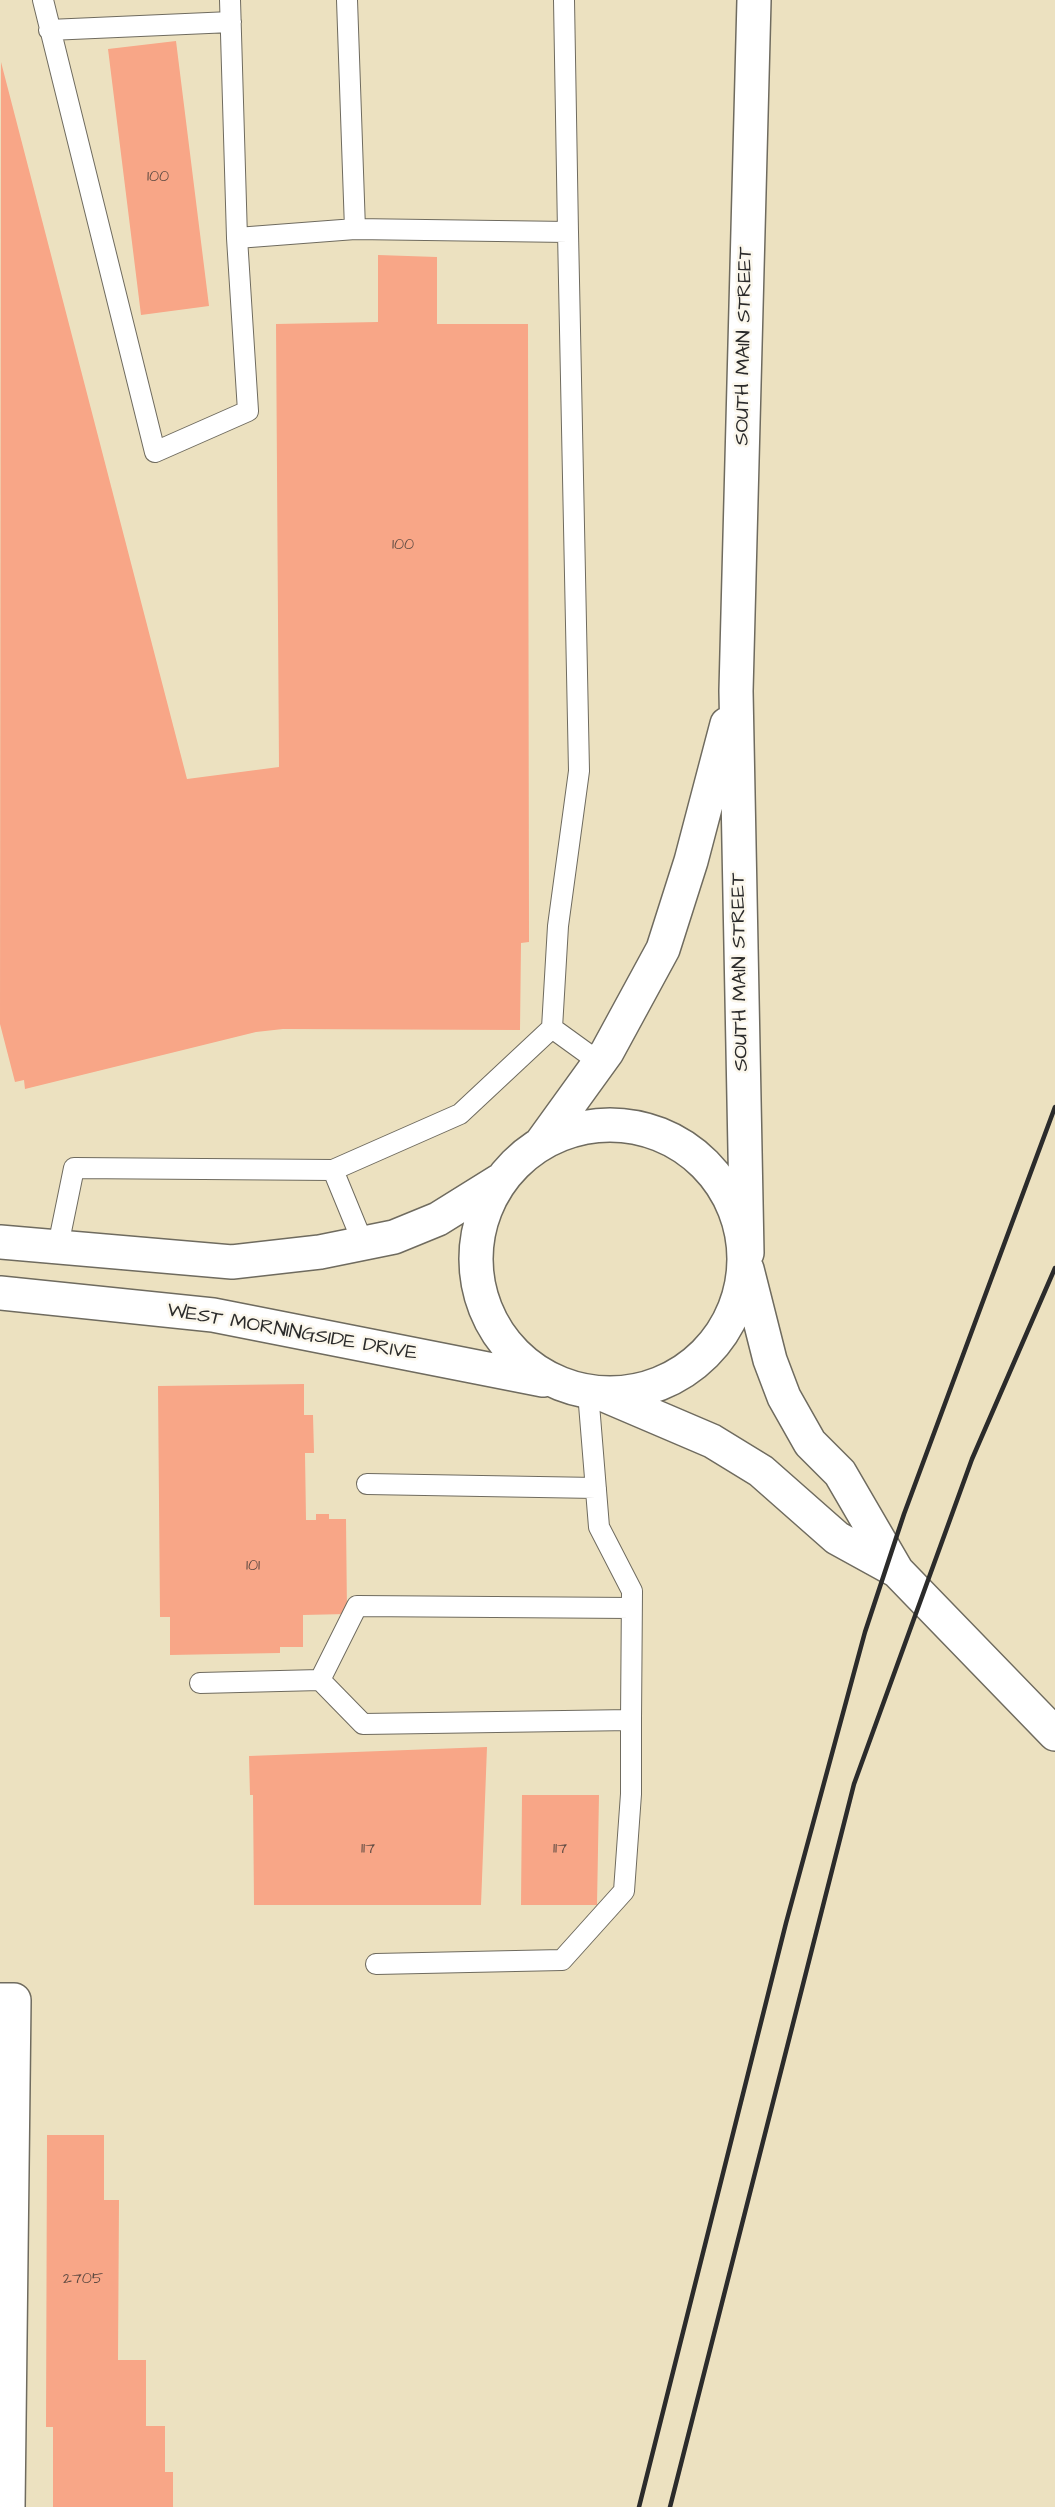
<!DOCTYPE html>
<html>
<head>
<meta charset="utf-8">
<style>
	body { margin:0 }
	canvas { display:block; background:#ece1c0 }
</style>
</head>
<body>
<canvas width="1055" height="2507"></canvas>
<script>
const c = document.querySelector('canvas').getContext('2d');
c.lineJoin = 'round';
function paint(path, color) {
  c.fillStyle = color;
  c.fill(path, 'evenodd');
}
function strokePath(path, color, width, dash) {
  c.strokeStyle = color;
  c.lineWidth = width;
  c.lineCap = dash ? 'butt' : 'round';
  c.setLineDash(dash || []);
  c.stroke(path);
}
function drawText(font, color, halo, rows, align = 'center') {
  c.font = font + ' "Architects Daughter",sans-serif';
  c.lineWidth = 5;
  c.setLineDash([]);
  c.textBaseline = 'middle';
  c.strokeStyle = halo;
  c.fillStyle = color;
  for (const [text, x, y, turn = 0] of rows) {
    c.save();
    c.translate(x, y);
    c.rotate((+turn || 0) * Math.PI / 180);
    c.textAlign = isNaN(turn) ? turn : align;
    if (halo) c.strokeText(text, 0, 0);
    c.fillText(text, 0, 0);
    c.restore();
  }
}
paint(new Path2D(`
	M 176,41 L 209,306 L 141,315 L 108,49 Z
	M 1,62 L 187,779 L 279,767 L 276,324 L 378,322 L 378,255 L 437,257 L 437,324 L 528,324 L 529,942 L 521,943 L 520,1030 L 283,1029 L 256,1032 L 25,1089 L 24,1080 L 15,1082 L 0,1024 Z
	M 304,1384 L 304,1415 L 313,1415 L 314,1453 L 305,1453 L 306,1520 L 316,1520 L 316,1514 L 329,1514 L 329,1519 L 346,1519 L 347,1614 L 303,1615 L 303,1647 L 280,1647 L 280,1653 L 170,1655 L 170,1617 L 160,1617 L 158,1386 Z
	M 487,1747 L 481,1905 L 254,1905 L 253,1795 L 250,1795 L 249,1756 Z
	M 522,1795 L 599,1795 L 597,1905 L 521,1905 Z
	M 47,2135 L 104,2135 L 104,2200 L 119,2200 L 118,2360 L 146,2360 L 146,2426 L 165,2426 L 165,2472 L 173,2472 L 173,2507 L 53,2507 L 53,2427 L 46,2427 Z`), '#f8a687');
const lane = new Path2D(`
	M 43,0 L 155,452 L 248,411 L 237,238 L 355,229 L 568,232 L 564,0
	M 230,0 L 237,238
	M 347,0 L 355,229
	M 49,30 L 231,22
	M 552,1028 L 558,926 L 579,771 L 568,232
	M 333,1170 L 363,1243
	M 58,1246 L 74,1168 L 333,1170 L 460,1114 L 552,1028 L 599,1062
	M 588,1392 L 599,1527 L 632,1591 L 631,1720 L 363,1724 L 320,1680 L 357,1606 L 631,1608
	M 367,1484 L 596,1488
	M 200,1683 L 320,1680
	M 376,1964 L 562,1960 L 624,1891 L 631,1794 L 631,1720`);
const street = new Path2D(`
	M 0,2000 L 14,2000 L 8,2507`);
const secondary = new Path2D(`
	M476 1259a134 134 0 1 1 268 0a134 134 0 1 1-268 0Z
	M 542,1142 L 607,1052 L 663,949 L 691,861 L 727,724
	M 0,1242 L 232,1262 L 320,1252 L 394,1237 L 438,1219 L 499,1181
	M 747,1253 L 736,691 L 754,0
	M 747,1269 L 770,1360 L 784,1397 L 810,1443 L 840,1473 L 897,1571 L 1055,1734
	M 0,1293 L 213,1315 L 543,1380
	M 602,1394 L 712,1441 L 761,1471 L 837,1538 L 897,1571`);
strokePath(lane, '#6f6b5f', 22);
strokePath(street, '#6f6b5f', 36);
strokePath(secondary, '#6f6b5f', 36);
strokePath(lane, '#fff', 20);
strokePath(street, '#fff', 33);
strokePath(secondary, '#fff', 33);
strokePath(new Path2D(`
	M 639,2507 L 786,1923 L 865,1632 L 904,1514 L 1055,1107
	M 670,2507 L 854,1784 L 972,1459 L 1055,1268`), '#2b2b2b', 4.5);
drawText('16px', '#5e4a42', null, [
	["100",158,178],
	["100",403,546],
	["101",253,1567],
	["117",368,1850],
	["117",560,1850],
	["2705",83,2280]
]);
drawText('20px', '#2b2b2b', '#fbf7ec', [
	["SOUTH MAIN STREET",745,346,-89],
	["SOUTH MAIN STREET",741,972,-91],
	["WEST MORNINGSIDE DRIVE",292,1333,10]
]);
</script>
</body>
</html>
